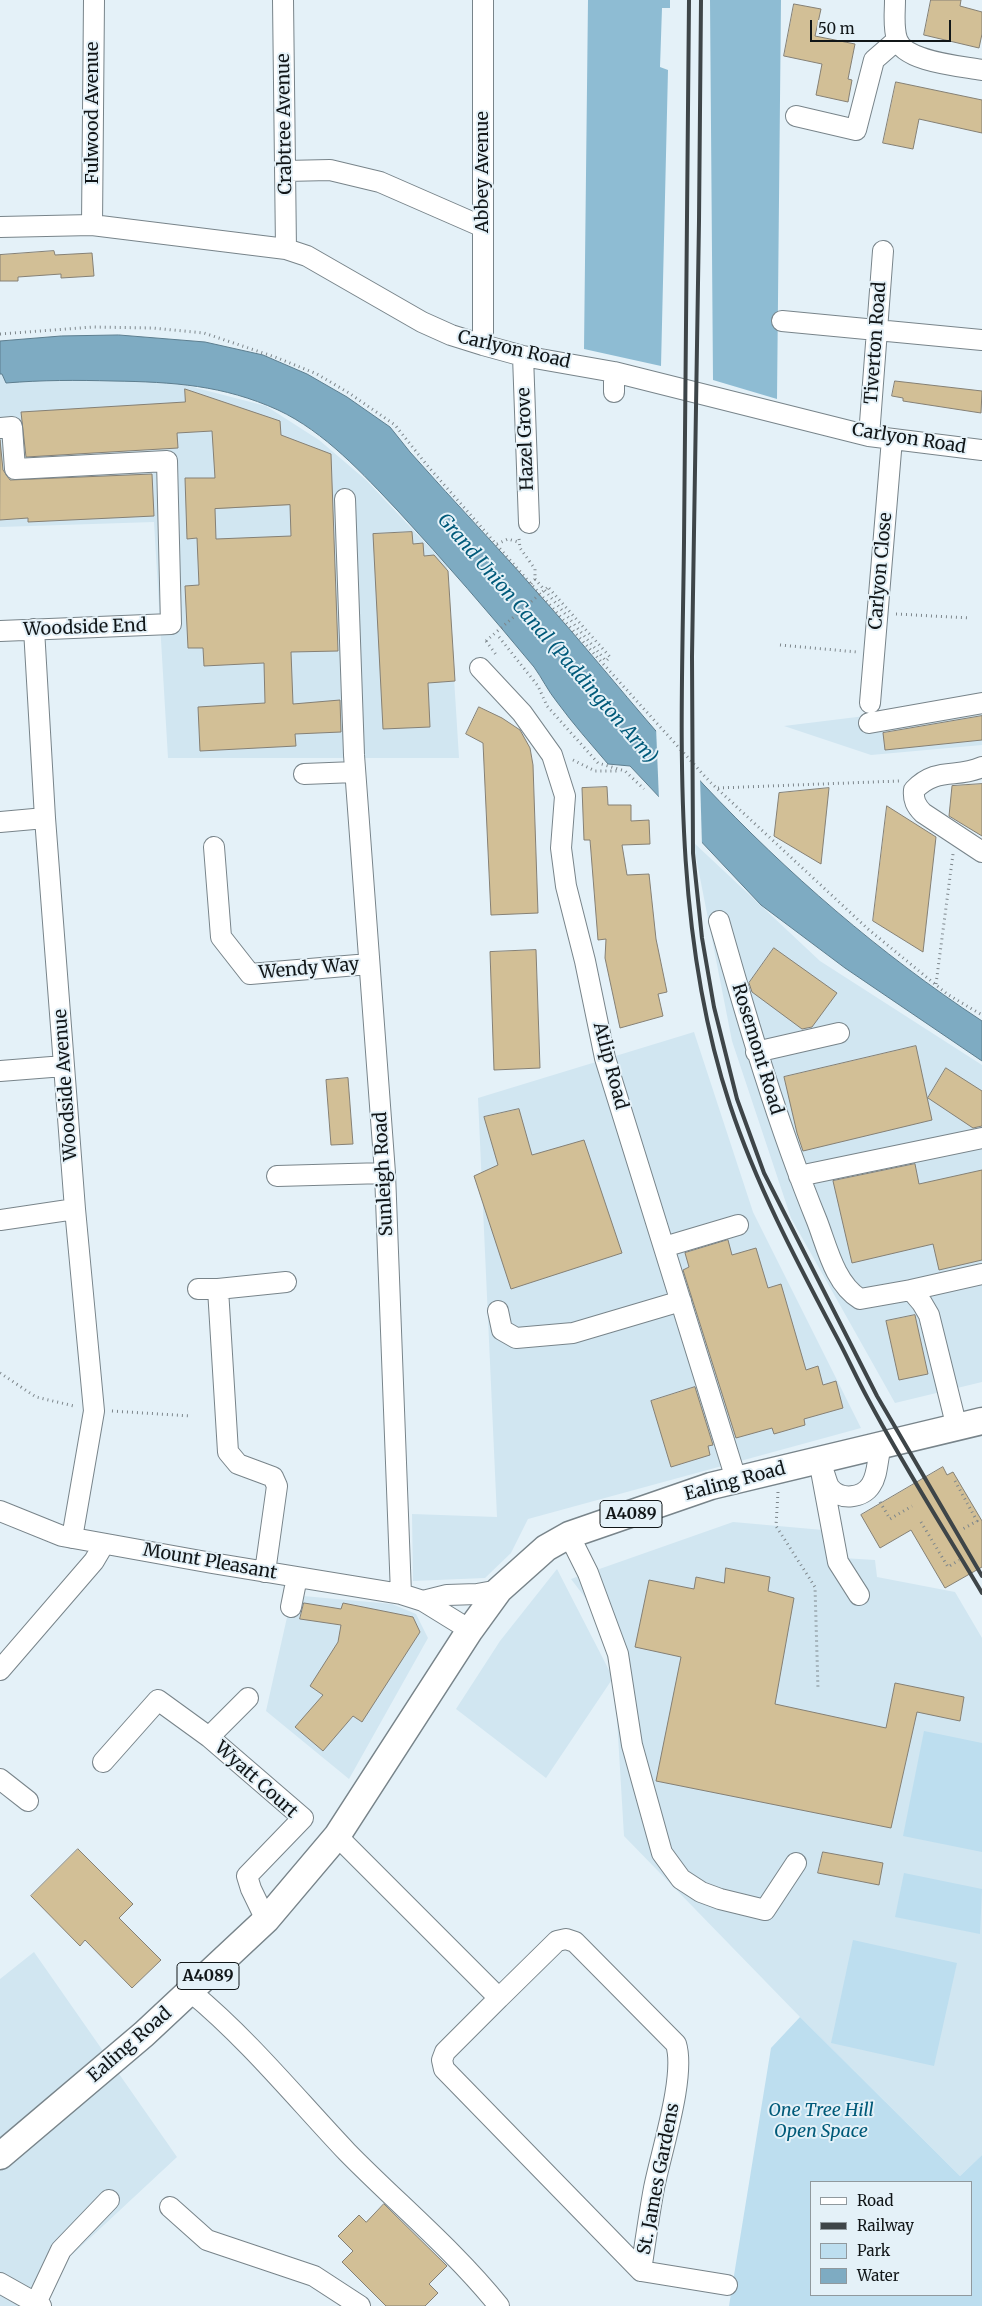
<!DOCTYPE html>
<html>
<head>
<meta charset="utf-8">
<style>
	body { margin:0 }
	#map { position:relative; width:982px; height:2306px; overflow:hidden; background:#e4f1f8; font-family:Merriweather,serif }
	canvas { display:block }
	.legend { position:absolute; left:810px; top:2181px; width:162px; height:115px; box-sizing:border-box; background:#e4f1f8; border:1px solid #90999e; margin:0; padding:6px 9px; list-style:none; font-size:15px; color:#111618 }
	.legend li { display:flex; align-items:center; gap:10px; height:25px }
	.legend b { width:25px; border:1px solid #90999e }
	.scale { position:absolute; left:810px; top:20px; width:141px; height:22px; box-sizing:border-box; border:2px solid #111618; border-top:0; padding-left:6px; font-size:15px; line-height:18px; white-space:nowrap; color:#111618; -webkit-text-stroke:4px #e4f1f8; paint-order:stroke }
</style>
</head>
<body>
<div id="map">
<canvas width="982" height="2306"></canvas>
<ul class="legend">
<li><b style="height:6px;background:#fff"></b>Road</li>
<li><b style="height:6px;background:#3e4548"></b>Railway</li>
<li><b style="height:14px;background:#bddeef"></b>Park</li>
<li><b style="height:14px;background:#7eabc2"></b>Water</li>
</ul>
<div class="scale">50 m</div>
</div>
<script>
const c = document.querySelector('canvas').getContext('2d');
c.lineJoin = 'round';
function paint(path, color) {
  c.fillStyle = color;
  c.fill(path, 'evenodd');
}
function strokePath(path, color, width, dash) {
  c.strokeStyle = color;
  c.lineWidth = width;
  c.lineCap = dash ? 'butt' : 'round';
  c.setLineDash(dash || []);
  c.stroke(path);
}
function drawText(font, color, halo, rows, align = 'center') {
  c.font = font + ' Merriweather,serif';
  c.lineWidth = 4;
  c.setLineDash([]);
  c.textBaseline = 'middle';
  c.strokeStyle = halo;
  c.fillStyle = color;
  for (const [text, x, y, turn = 0] of rows) {
    c.save();
    c.translate(x, y);
    c.rotate((+turn || 0) * Math.PI / 180);
    c.textAlign = isNaN(turn) ? turn : align;
    if (halo) c.strokeText(text, 0, 0);
    c.fillText(text, 0, 0);
    c.restore();
  }
}
paint(new Path2D(`
	M 0,369 L 150,376 L 266,406 L 319,440 L 366,480 L 447,566 L 459,758 L 168,758 L 154,522 L 0,527 Z
	M 982,693 L 982,745 L 871,755 L 784,726 L 922,709 L 970,694 Z
	M 693,842 L 820,961 L 982,1065 L 982,1382 L 895,1403 L 791,1218 L 732,1041 Z
	M 694,1032 L 753,1212 L 861,1428 L 528,1519 L 511,1553 L 485,1578 L 413,1581 L 412,1514 L 497,1517 L 478,1098 Z
	M 733,1522 L 823,1530 L 827,1557 L 875,1560 L 877,1577 L 955,1592 L 982,1638 L 982,2155 L 960,2176 L 800,2017 L 624,1836 L 614,1668 L 587,1600 L 571,1579 Z
	M 557,1569 L 613,1678 L 546,1778 L 456,1709 L 500,1641 Z
	M 292,1595 L 392,1604 L 416,1614 L 428,1638 L 349,1779 L 266,1711 Z
	M 34,1952 L 177,2157 L 17,2306 L 0,2306 L 0,1979 Z`), '#d1e6f1');
paint(new Path2D(`
	M 924,1731 L 982,1743 L 982,1852 L 903,1836 Z
	M 904,1873 L 982,1889 L 980,1934 L 895,1917 Z
	M 853,1940 L 957,1963 L 934,2066 L 831,2043 Z
	M 800,2017 L 960,2176 L 982,2155 L 982,2306 L 729,2306 L 771,2048 ZM 811,2182 L 971,2182 L 971,2295 L 811,2295 Z`), '#bddeef');
paint(new Path2D(`
	M 588,0 L 670,0 L 670,8 L 662,8 L 660,67 L 668,70 L 661,366 L 584,349 Z
	M 710,0 L 781,0 L 777,399 L 713,380 Z`), '#8ebcd3');
const water = new Path2D(`
	M 119,335 L 205,342 L 263,355 L 307,374 L 347,397 L 390,427 L 410,452 C 457,505 506,556 552,609 C 603,667 651,728 704,785 C 788,874 879,953 982,1021 L 982,1061 L 845,968 L 761,905 L 630,766 L 608,764 C 591,744 573,724 557,702 C 548,691 542,678 534,667 C 490,614 445,562 398,511 C 363,474 325,432 278,410 C 223,385 173,382 113,381 C 77,380 42,380 6,383 L 2,374 L 0,374 L 0,341 L 61,336 Z`);
paint(water, '#7eabc2');
strokePath(water, '#5d7e8f', 1);
paint(new Path2D(`
	M 656,727 L 700,777 L 702,846 L 659,800 Z`), '#e4f1f8');
const building = new Path2D(`
	M 931,0 L 961,0 L 960,6 L 982,12 L 982,34 L 979,48 L 924,35 Z
	M 794,4 L 821,9 L 815,36 L 855,44 L 848,79 L 852,80 L 848,102 L 816,95 L 822,64 L 784,56 Z
	M 896,82 L 982,100 L 982,133 L 919,119 L 913,149 L 883,143 Z
	M 54,251 L 55,255 L 92,253 L 94,276 L 61,278 L 61,274 L 18,277 L 18,281 L 0,281 L 0,255 Z
	M 895,381 L 982,391 L 981,413 L 903,401 L 903,398 L 892,396 Z
	M 185,389 L 280,421 L 281,435 L 331,454 L 338,651 L 291,652 L 293,704 L 340,700 L 341,732 L 295,734 L 296,746 L 200,751 L 198,707 L 265,703 L 264,663 L 204,666 L 203,648 L 188,648 L 185,586 L 199,585 L 197,538 L 187,539 L 185,478 L 215,478 L 212,431 L 177,433 L 178,448 L 26,457 L 21,412 L 185,402 ZM 290,505 L 291,536 L 216,539 L 215,509 Z
	M 0,440 L 3,470 L 10,480 L 152,474 L 154,516 L 28,522 L 28,518 L 0,520 Z
	M 412,532 L 413,544 L 423,543 L 424,556 L 434,555 L 448,571 L 455,681 L 428,683 L 430,727 L 383,729 L 373,534 Z
	M 479,707 L 502,718 L 520,730 L 530,748 L 533,765 L 538,913 L 491,915 L 483,743 L 466,734 Z
	M 982,716 L 982,740 L 885,750 L 883,733 Z
	M 982,784 L 982,836 L 949,816 L 952,786 Z
	M 607,787 L 608,805 L 631,805 L 631,821 L 649,820 L 650,844 L 622,845 L 627,875 L 649,874 L 656,939 L 667,992 L 658,994 L 663,1016 L 620,1028 L 605,958 L 606,939 L 598,940 L 590,840 L 584,840 L 582,788 Z
	M 829,788 L 821,864 L 774,836 L 779,793 Z
	M 887,806 L 936,837 L 923,952 L 873,921 Z
	M 774,948 L 837,993 L 812,1027 L 802,1029 L 752,992 L 749,983 Z
	M 536,950 L 540,1068 L 494,1070 L 490,952 Z
	M 916,1046 L 932,1120 L 803,1151 L 797,1133 L 784,1077 Z
	M 946,1068 L 982,1091 L 982,1126 L 973,1128 L 928,1098 Z
	M 348,1078 L 353,1144 L 331,1145 L 326,1080 Z
	M 519,1109 L 532,1155 L 584,1140 L 622,1253 L 511,1289 L 474,1176 L 498,1165 L 484,1117 Z
	M 915,1164 L 919,1184 L 982,1170 L 982,1260 L 939,1270 L 933,1244 L 852,1263 L 833,1181 Z
	M 728,1240 L 732,1255 L 756,1248 L 768,1288 L 781,1284 L 806,1370 L 818,1366 L 823,1385 L 836,1381 L 843,1408 L 804,1419 L 805,1425 L 774,1434 L 772,1428 L 736,1438 L 683,1270 L 689,1267 L 685,1253 Z
	M 915,1315 L 928,1374 L 899,1380 L 886,1321 Z
	M 695,1387 L 713,1445 L 708,1446 L 710,1455 L 671,1467 L 651,1401 Z
	M 943,1467 L 947,1475 L 953,1472 L 982,1521 L 982,1567 L 945,1588 L 911,1530 L 880,1548 L 861,1515 Z
	M 726,1568 L 770,1577 L 768,1591 L 794,1598 L 775,1704 L 886,1728 L 895,1683 L 964,1697 L 960,1721 L 917,1712 L 891,1828 L 656,1781 L 681,1657 L 635,1647 L 649,1580 L 694,1589 L 696,1577 L 724,1583 Z
	M 304,1603 L 341,1609 L 343,1603 L 413,1617 L 420,1632 L 362,1722 L 353,1716 L 323,1751 L 295,1727 L 323,1695 L 310,1686 L 338,1642 L 341,1625 L 300,1619 Z
	M 78,1849 L 133,1904 L 119,1918 L 161,1960 L 132,1988 L 85,1940 L 80,1946 L 31,1896 Z
	M 823,1852 L 883,1863 L 879,1885 L 818,1873 Z
	M 384,2204 L 447,2266 L 429,2284 L 438,2293 L 425,2306 L 386,2306 L 342,2262 L 353,2251 L 338,2236 L 359,2215 L 366,2222 Z`);
paint(building, '#d2bf96');
strokePath(building, '#858075', 1);
const minor = new Path2D(`
	M 283,0 L 286,249
	M 483,0 L 483,345
	M 895,0 C 895,13 893,27 897,39 C 904,62 961,66 982,70
	M 796,116 L 856,130 L 874,60 L 897,40
	M 285,171 L 330,170 L 380,182 L 483,227
	M 92,225 L 94,0
	M 0,227 L 92,225 L 286,249 L 307,256 L 422,322 L 451,335 L 483,345 L 523,356 L 614,372 L 869,436 L 982,450
	M 782,321 L 982,340
	M 523,356 L 529,523
	M 614,392 L 614,372
	M 0,428 L 12,427 L 15,469 L 167,461 L 171,624 L 0,631
	M 869,436 L 883,251
	M 345,499 L 354,755 L 385,1173 L 401,1594
	M 34,629 L 45,818 L 75,1209 L 94,1411 L 72,1538
	M 480,668 L 522,713 L 552,755 L 565,796 L 561,848 L 566,886 L 585,961 L 605,1058 L 736,1479
	M 870,703 L 892,439
	M 869,723 L 982,703
	M 982,767 C 957,779 937,766 914,790 C 913,800 916,806 923,813 L 982,852
	M 304,774 L 355,772
	M 0,822 L 45,818
	M 214,847 L 221,937 L 250,974 L 369,964
	M 719,921 C 748,1023 777,1123 817,1221 C 827,1247 835,1284 860,1299 L 911,1290 L 922,1303 L 929,1315 L 957,1428
	M 756,1052 L 839,1033
	M 0,1071 L 64,1066
	M 277,1176 L 385,1173
	M 799,1176 L 982,1138
	M 0,1220 L 75,1209
	M 664,1247 L 738,1225
	M 198,1289 L 218,1289
	M 911,1290 L 982,1274
	M 498,1311 L 502,1330 L 516,1338 L 573,1333 L 681,1301
	M 819,1460 L 838,1562 L 859,1595
	M 824,1473 C 826,1478 827,1484 830,1488 C 841,1501 863,1498 871,1485 C 878,1475 877,1459 881,1447
	M 0,1511 L 62,1536 L 212,1563 L 401,1594 L 423,1601 L 470,1630
	M 569,1535 L 588,1573 L 618,1654 L 632,1745 L 662,1853 L 681,1879 L 701,1892 L 720,1899 L 765,1910 L 796,1863
	M 265,1572 L 277,1486 L 273,1477 L 238,1464 L 228,1452 L 218,1289 L 286,1282
	M 423,1601 L 447,1595 L 477,1594 L 499,1590
	M 291,1607 L 297,1577
	M 0,1670 L 94,1561 L 104,1544
	M 209,1737 L 248,1698
	M 103,1762 L 158,1700 L 209,1737 L 303,1818 L 247,1876 L 251,1889 L 266,1920
	M 0,1779 L 28,1801
	M 337,1836 L 499,1998 L 557,1941 L 566,1939 L 575,1942 L 676,2044 C 686,2076 661,2152 654,2188 C 649,2215 645,2244 641,2271 L 444,2069 L 442,2060 L 445,2052 L 499,1998
	M 191,1992 C 248,2039 296,2098 347,2152 C 397,2203 454,2250 499,2306
	M 170,2207 L 207,2240 L 314,2276 L 360,2306
	M 641,2271 L 727,2285
	M 0,2283 L 41,2306
	M 36,2303 L 61,2250 L 109,2200`);
const major = new Path2D(`
	M 0,2156 L 144,2034 L 266,1920 L 337,1836 L 470,1630 L 499,1590 L 546,1548 L 569,1535 L 711,1486 L 982,1421`);
strokePath(minor, '#78848a', 22);
strokePath(major, '#78848a', 29);
strokePath(new Path2D(`
	M 0,334 L 93,327 L 153,328 L 204,333 L 275,357 L 317,374 L 349,393 L 395,425 L 426,464 L 531,584 L 710,782 L 868,929 L 947,994 L 982,1015
	M 519,539 L 520,548 L 535,569 L 535,579 L 531,584
	M 497,544 L 508,539 L 518,542
	M 535,579 L 606,661 L 610,657 L 548,587
	M 896,614 L 970,618
	M 499,637 L 538,686 L 547,706 L 598,763 L 625,771 L 644,789
	M 486,641 L 497,656
	M 780,645 L 857,652
	M 573,760 L 595,771 L 620,771
	M 718,788 L 899,781
	M 936,984 L 953,854
	M 0,1373 L 36,1397 L 74,1406
	M 112,1411 L 191,1416
	M 955,1481 L 977,1521 L 961,1530
	M 778,1492 L 776,1526 L 815,1587 L 818,1689
	M 880,1502 L 890,1519 L 912,1506
	M 921,1522 L 948,1567 L 959,1560`), '#7d868b', 3, [1, 4]);
strokePath(minor, '#fff', 20);
strokePath(major, '#fff', 26);
strokePath(new Path2D(`
	M 689,0 C 689,181 687,362 684,542 C 682,731 670,923 730,1105 C 756,1184 795,1258 834,1332 C 846,1354 856,1377 868,1399 C 903,1465 944,1529 982,1593
	M 701,0 L 699,221 L 692,656 L 693,853 L 702,938 L 714,1007 L 737,1099 L 764,1173 L 877,1396 L 982,1576`), '#3e4548', 4);
strokePath(new Path2D(`
	M 486,641 L 548,587`), '#7d868b', 3, [1, 4]);
for (const [x, y, w] of [
	[631,1514,62],
	[208,1976,62]
]) {
  const box = new Path2D();
  box.roundRect(x - w / 2, y - 13.5, w, 27, 4);
  c.fillStyle = '#e4f1f8';
  c.fill(box);
  strokePath(box, '#111618', 1);
}
drawText('bold 16px', '#111618', null, [
	["A4089",631,1514],
	["A4089",208,1976]
]);
drawText('18px', '#111618', '#e4f1f8', [
	["Fulwood Avenue",93,113,-90],
	["Crabtree Avenue",285,124,-91],
	["Abbey Avenue",483,172,-90],
	["Tiverton Road",876,343,-86],
	["Carlyon Road",514,350,13],
	["Hazel Grove",526,439,-92],
	["Carlyon Road",909,439,9],
	["Carlyon Close",881,571,-85],
	["Woodside End",85,628,-2],
	["Wendy Way",309,969,-5],
	["Rosemont Road",757,1049,73],
	["Atlip Road",610,1066,75],
	["Woodside Avenue",66,1085,-94],
	["Sunleigh Road",384,1174,-93],
	["Ealing Road",735,1482,-15],
	["Mount Pleasant",210,1562,10],
	["Wyatt Court",256,1780,42],
	["Ealing Road",130,2045,-41],
	["St. James Gardens",659,2179,-79]
]);
drawText('italic 18px', '#005a79', '#e4f1f8', [
	["One Tree Hill",821,2111],
	["Open Space",821,2132]
]);
drawText('italic 19px', '#005a7a', '#e4f1f8', [
	["Grand Union Canal (Paddington Arm)",547,639,49]
]);
</script>
</body>
</html>
